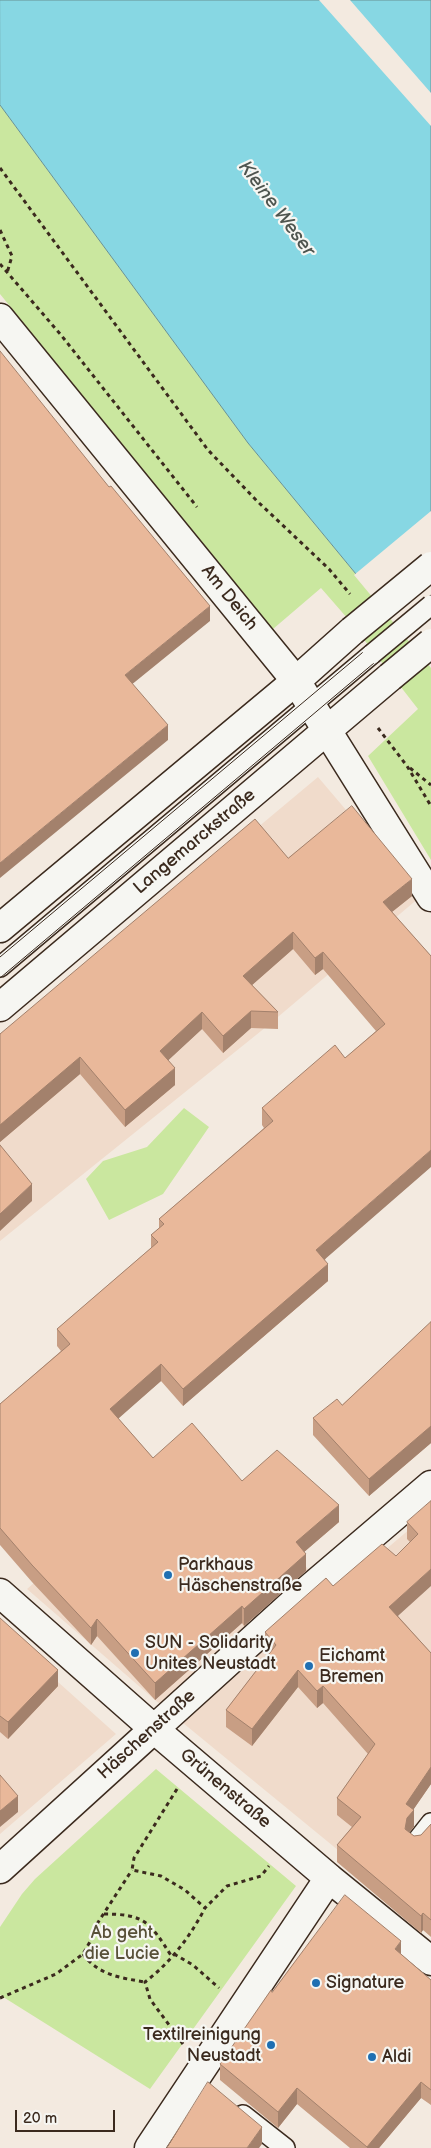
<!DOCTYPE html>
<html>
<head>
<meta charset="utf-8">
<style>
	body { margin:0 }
	#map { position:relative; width:431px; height:2148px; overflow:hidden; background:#f3eae0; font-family:"Balsamiq Sans",sans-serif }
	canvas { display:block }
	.scale { position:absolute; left:15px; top:2110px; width:100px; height:22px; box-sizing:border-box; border:2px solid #3b2a1e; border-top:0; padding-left:6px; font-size:15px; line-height:18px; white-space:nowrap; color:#3b2a1e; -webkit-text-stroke:4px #f6f6f2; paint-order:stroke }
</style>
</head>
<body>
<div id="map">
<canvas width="431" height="2148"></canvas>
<div class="scale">20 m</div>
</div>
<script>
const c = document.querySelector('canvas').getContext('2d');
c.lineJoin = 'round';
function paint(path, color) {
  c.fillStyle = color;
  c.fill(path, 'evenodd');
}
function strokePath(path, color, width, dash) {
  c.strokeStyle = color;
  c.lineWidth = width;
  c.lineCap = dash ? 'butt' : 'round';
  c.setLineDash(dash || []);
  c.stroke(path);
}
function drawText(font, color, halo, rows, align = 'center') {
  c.font = font + ' "Balsamiq Sans",sans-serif';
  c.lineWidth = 4.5;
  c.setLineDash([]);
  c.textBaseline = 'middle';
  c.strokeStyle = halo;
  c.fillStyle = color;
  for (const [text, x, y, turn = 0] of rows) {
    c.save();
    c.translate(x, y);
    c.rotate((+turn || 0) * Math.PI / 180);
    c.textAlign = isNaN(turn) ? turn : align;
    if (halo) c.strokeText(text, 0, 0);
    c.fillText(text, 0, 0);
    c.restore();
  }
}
paint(new Path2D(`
	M 318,777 L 420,897 L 266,1027 L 0,1241 L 0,1043 Z
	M 198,1440 L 331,1596 L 431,1511 L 431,1784 L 344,1855 L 155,1700 L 27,1589 Z
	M 0,1630 L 116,1734 L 0,1834 Z`), '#f0dbcb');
paint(new Path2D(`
	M 0,105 L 248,443 L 431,665 L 431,860 L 368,756 L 418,709 L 348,619 L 321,588 L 273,629 L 0,294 Z
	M 184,1108 L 209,1127 L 163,1194 L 109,1220 L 86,1179 L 103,1161 L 147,1147 Z
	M 156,1769 L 296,1886 L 150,2089 L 0,1995 L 0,1927 L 22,1894 L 35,1879 Z`), '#cae79f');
const water = new Path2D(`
	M 0,0 L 431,0 L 431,665 L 248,443 L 0,105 Z`);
paint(water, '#87d7e3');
strokePath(water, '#699294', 1);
paint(new Path2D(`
	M 319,0 L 350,0 L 431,93 L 431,126 Z
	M 431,511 L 431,668 L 354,575 Z`), '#f3eae0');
const service = new Path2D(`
	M 0,967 L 372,654
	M 416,1842 L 431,1823
	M 243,2115 L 285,2148`);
const pedestrian = new Path2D(`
	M 0,1869 L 154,1729`);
const minor = new Path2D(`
	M 0,318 L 296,681 L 431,897
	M 0,1593 L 154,1729 L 329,1878 L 431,1961
	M 154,1729 L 302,1595 L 431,1485
	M 149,2148 L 329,1878`);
const secondary = new Path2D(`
	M 0,928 L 296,681 L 352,631
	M 0,1007 L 390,677`);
strokePath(service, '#3b2a1e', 22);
strokePath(pedestrian, '#3b2a1e', 31);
strokePath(minor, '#3b2a1e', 31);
strokePath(secondary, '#3b2a1e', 31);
strokePath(new Path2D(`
	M 0,168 L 208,450 L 257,501 L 329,569 L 350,594
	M 0,230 L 12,256 L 7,273
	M 0,264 L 61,335 L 197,507
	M 378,728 L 407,766 L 431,806
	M 410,768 L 431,785
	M 177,1789 L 134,1858 L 132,1870 L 161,1876 L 185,1890 L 205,1908 L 227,1886 L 261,1876 L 269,1866
	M 104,1914 C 146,1914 150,1923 172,1957
	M 83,1954 C 98,1975 121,1978 145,1982
	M 174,1954 L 193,1965 L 219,1988
	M 0,1998 L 56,1974 L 83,1954 L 91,1940 L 95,1927 L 132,1870
	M 183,2044 L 150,1999 L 145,1982 C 170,1963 190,1937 205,1908`), '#3b2a1e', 3, [4, 4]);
strokePath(service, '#f6f6f2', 19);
strokePath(pedestrian, '#f6f6f2', 28);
strokePath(minor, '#f6f6f2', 28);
strokePath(secondary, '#f6f6f2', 28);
strokePath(new Path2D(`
	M 0,957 L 431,595
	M 0,978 L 431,615`), '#3b2a1e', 1);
const serviceBridge = new Path2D(`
	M 372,654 L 431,605`);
const secondaryBridge = new Path2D(`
	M 352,631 L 431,566
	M 390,677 L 431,643`);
strokePath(serviceBridge, '#3b2a1e', 22, []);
strokePath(secondaryBridge, '#3b2a1e', 31, []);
strokePath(serviceBridge, '#f6f6f2', 19);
strokePath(secondaryBridge, '#f6f6f2', 28);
paint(new Path2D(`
	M 288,858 L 412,896 L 392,912 L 431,956 L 325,1260 L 328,1281 L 183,1406 L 161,1381 L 118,1418 L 153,1458 L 242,1481 L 339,1522 L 304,1552 L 306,1571 L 244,1626 L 242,1623 L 155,1700 L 97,1636 L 91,1645 L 32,1582 L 0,1545 L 0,1404 L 61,1351 L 57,1346 L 57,1329 L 151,1248 L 151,1235 L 159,1228 L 159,1219 L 264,1128 L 262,1125 L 262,1108 L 345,1058 L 376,1031 L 323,969 L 315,975 L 293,949 L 252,985 L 278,1012 L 278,1029 L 251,1028 L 223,1053 L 202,1029 L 168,1060 L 175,1085 L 125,1127 L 80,1074 L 0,1142 L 0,1034 Z
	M 431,1322 L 431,1443 L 369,1496 L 313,1435 L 313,1418 L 342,1405 Z
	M 431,1501 L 398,1616 L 431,1653 L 431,1784 L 413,1810 L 414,1827 L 409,1832 L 414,1836 L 421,1835 L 431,1824 L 431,1937 L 423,1930 L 421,1933 L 337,1862 L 337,1845 L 352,1827 L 337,1815 L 337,1798 L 368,1754 L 323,1703 L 317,1708 L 298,1687 L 252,1746 L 226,1727 L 226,1710 L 269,1654 L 265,1649 L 265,1632 L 333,1586 L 396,1556 L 410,1542 L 407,1539 L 407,1522 Z
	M 0,1618 L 58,1686 L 8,1739 L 0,1732 Z
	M 401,1954 L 431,1980 L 431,2105 L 421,2098 L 379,2148 L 350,2148 L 297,2104 L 278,2128 L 220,2080 L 220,2064 L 272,1992 Z`), '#c89e84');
paint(new Path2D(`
	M 210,606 L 210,621 L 125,690 L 125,675 Z
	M 168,725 L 168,740 L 0,878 L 0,863 Z
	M 412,879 L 412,896 L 383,919 L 383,902 Z
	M 293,932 L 293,949 L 243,993 L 243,976 Z
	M 323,952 L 323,969 L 315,975 L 315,958 Z
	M 251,1011 L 251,1028 L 223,1053 L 223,1036 Z
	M 202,1012 L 202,1029 L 160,1068 L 160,1051 Z
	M 80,1057 L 80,1074 L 0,1142 L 0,1125 Z
	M 175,1068 L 175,1085 L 125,1127 L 125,1110 Z
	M 431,1150 L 431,1167 L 316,1267 L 316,1250 Z
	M 32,1184 L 32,1201 L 0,1231 L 0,1214 Z
	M 328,1264 L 328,1281 L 183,1406 L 183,1389 Z
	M 161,1364 L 161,1381 L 110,1426 L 110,1409 Z
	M 431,1426 L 431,1443 L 369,1496 L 369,1479 Z
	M 339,1505 L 339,1522 L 296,1559 L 296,1542 Z
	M 306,1554 L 306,1571 L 244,1626 L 244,1609 Z
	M 431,1569 L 431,1586 L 389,1624 L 389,1607 Z
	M 242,1606 L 242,1623 L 155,1700 L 155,1683 Z
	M 97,1619 L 97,1636 L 91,1645 L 91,1628 Z
	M 58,1670 L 58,1686 L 8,1739 L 8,1722 Z
	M 298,1670 L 298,1687 L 252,1746 L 252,1729 Z
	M 323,1686 L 323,1703 L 317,1708 L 317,1691 Z
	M 431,1767 L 431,1784 L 411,1813 L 414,1810 L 414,1827 L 407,1835 L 405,1846 L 406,1804 Z
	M 18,1796 L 18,1812 L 0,1827 L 0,1811 Z
	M 423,1913 L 423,1930 L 421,1933 L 421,1916 Z
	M 401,1941 L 401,1957 L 395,1949 Z
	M 421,2082 L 421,2098 L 379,2148 L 367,2148 L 367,2147 Z
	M 297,2088 L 297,2104 L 278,2128 L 278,2112 Z
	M 262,2127 L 262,2144 L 259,2148 L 247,2148 Z`), '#a3816c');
const building = new Path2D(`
	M 0,351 L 109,487 L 111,486 L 210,606 L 125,675 L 168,725 L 0,863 Z
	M 352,806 L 412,879 L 383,902 L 431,956 L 431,1150 L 316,1250 L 328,1264 L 183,1389 L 161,1364 L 110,1409 L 153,1458 L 192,1423 L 242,1481 L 277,1450 L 339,1505 L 296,1542 L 306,1554 L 244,1609 L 242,1606 L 155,1683 L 97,1619 L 91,1628 L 32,1565 L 0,1528 L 0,1404 L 70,1344 L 57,1329 L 158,1242 L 151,1235 L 164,1224 L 159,1219 L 273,1121 L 262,1108 L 335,1045 L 345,1058 L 385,1024 L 323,952 L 315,958 L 293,932 L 243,976 L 278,1012 L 251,1011 L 223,1036 L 202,1012 L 160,1051 L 175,1068 L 125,1110 L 80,1057 L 0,1125 L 0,1034 L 255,819 L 288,858 Z
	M 0,1145 L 32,1184 L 0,1214 Z
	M 431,1322 L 431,1426 L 369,1479 L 313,1418 L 337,1399 L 342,1405 Z
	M 431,1501 L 431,1569 L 389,1607 L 431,1653 L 431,1767 L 406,1804 L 414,1810 L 407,1818 L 405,1829 L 414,1836 L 421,1835 L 431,1824 L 431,1920 L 423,1913 L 421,1916 L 337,1845 L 361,1817 L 337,1798 L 375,1744 L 323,1686 L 317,1691 L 298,1670 L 252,1729 L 226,1710 L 276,1645 L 265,1632 L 326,1578 L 333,1586 L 382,1544 L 396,1556 L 418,1534 L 407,1522 Z
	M 0,1618 L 58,1670 L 8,1722 L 0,1716 Z
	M 0,1775 L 18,1796 L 0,1811 Z
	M 345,1895 L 401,1941 L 395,1949 L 431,1980 L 431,2090 L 421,2082 L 367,2147 L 297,2088 L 278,2112 L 220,2064 L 271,1990 L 272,1992 Z
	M 208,2082 L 262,2127 L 247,2148 L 167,2148 Z`);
paint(building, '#e9b89a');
strokePath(building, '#a3816c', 1);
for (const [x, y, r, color] of [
	[168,1575,5,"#1f6fb2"],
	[135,1653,5,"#1f6fb2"],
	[309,1666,5,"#1f6fb2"],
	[316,1983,5,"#1f6fb2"],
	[271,2045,5,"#1f6fb2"],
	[372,2057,5,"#1f6fb2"]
]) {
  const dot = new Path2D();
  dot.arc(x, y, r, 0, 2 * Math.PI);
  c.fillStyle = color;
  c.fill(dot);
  strokePath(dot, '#f6f6f2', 2);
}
drawText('18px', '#3b2a1e', '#f6f6f2', [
	["Am Deich",229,598,51],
	["Langemarckstraße",195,842,-40],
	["Häschenstraße",147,1735,-42],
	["Grünenstraße",225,1789,40]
]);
drawText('18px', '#3b2a1e', '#f6f6f2', [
	["Parkhaus",178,1565],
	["Häschenstraße",178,1586],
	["SUN - Solidarity",145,1643],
	["Unites Neustadt",145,1664],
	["Eichamt",319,1656],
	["Bremen",319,1677],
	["Signature",326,1983],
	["Textilreinigung",261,2035,"right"],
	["Neustadt",261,2056,"right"],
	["Aldi",382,2057]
], 'left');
drawText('18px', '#585038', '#f6f6f2', [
	["Ab geht",122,1933],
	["die Lucie",122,1954]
]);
drawText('italic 19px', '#4e554f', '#f6f6f2', [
	["Kleine Weser",276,209,53]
]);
</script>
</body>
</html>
